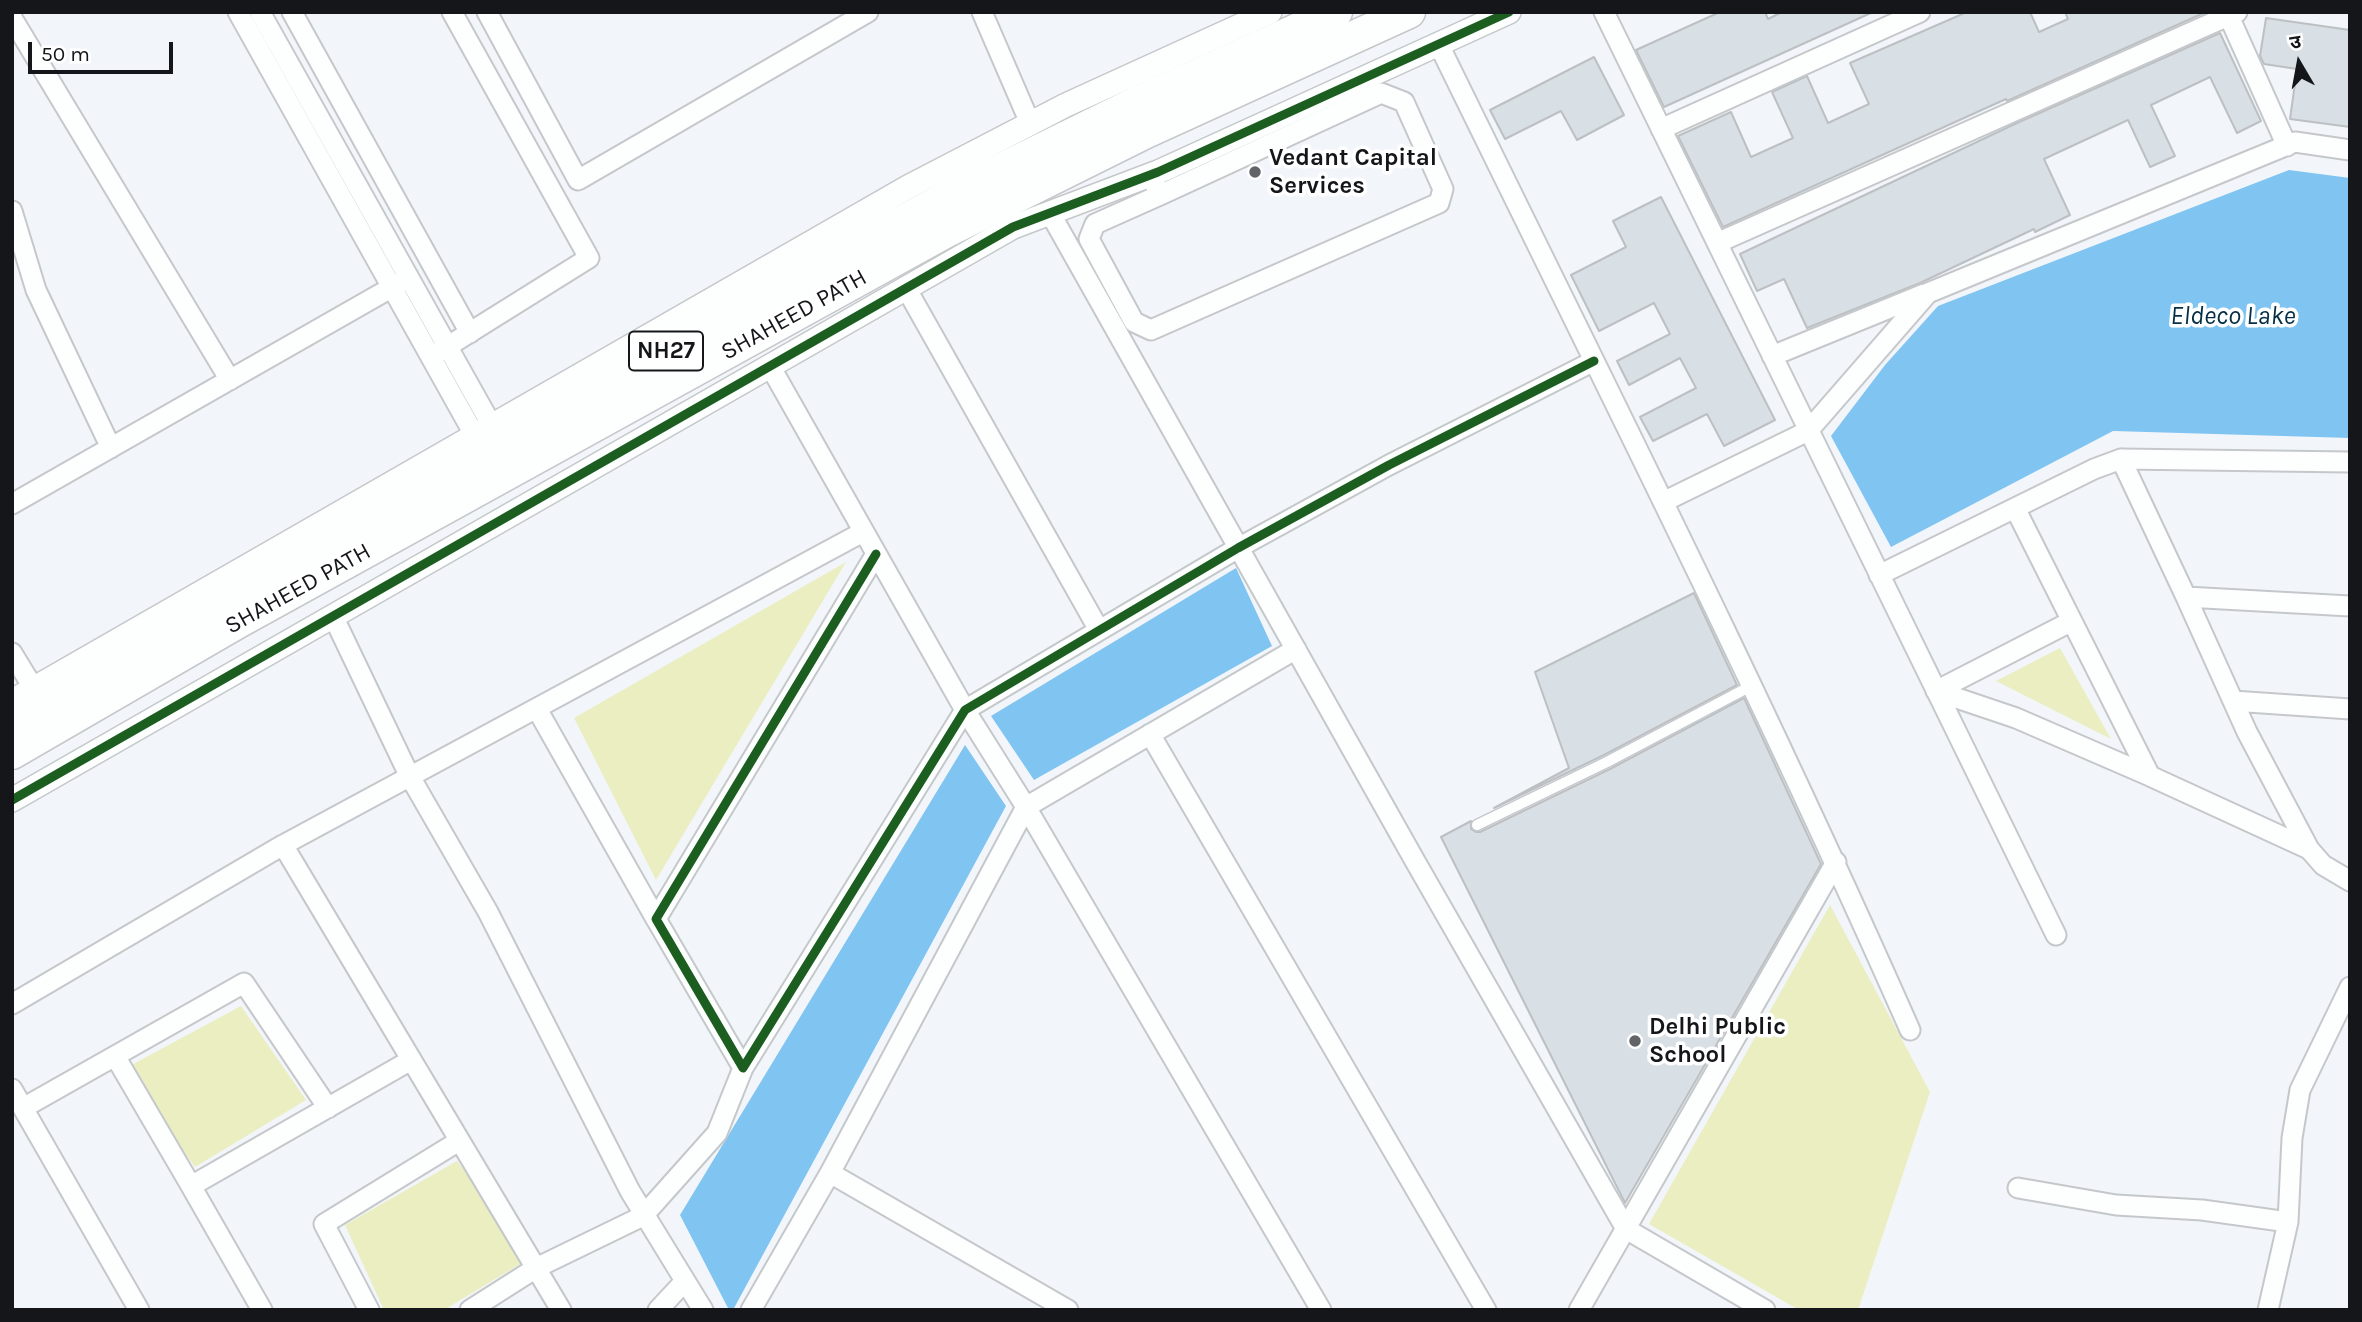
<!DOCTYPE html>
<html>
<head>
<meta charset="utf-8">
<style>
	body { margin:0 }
	#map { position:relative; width:2362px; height:1322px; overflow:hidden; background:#f2f6fa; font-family:Karla,"Noto Sans Devanagari",sans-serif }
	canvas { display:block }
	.frame { position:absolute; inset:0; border:14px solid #151619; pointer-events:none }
	.north { position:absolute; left:2264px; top:28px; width:70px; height:70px; -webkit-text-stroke:5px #fff; paint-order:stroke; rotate:350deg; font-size:19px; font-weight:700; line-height:28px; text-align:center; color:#151619 }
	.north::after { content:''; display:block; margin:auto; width:24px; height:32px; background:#151619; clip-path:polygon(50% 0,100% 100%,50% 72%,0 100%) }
	.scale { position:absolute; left:28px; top:42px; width:145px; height:32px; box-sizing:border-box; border:4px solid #151619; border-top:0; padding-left:9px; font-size:21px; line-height:24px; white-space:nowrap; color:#151619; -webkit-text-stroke:5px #fff; paint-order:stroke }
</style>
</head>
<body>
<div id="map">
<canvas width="2362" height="1322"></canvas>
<div class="frame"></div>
<div class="north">उ</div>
<div class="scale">50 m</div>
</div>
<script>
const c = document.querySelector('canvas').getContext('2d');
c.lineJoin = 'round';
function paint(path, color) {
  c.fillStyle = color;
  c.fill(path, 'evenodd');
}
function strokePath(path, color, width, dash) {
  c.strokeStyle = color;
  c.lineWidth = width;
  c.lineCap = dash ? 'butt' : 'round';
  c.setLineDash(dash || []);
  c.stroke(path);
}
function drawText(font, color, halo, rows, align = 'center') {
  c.font = font + ' Karla,sans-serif';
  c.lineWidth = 7;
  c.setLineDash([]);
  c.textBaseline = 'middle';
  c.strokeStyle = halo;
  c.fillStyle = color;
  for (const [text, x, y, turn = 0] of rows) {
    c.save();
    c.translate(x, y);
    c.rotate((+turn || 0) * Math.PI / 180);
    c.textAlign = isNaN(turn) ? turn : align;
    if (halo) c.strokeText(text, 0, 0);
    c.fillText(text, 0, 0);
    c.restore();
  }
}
paint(new Path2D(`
	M 846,562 L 656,880 L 574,718 Z
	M 2060,648 L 2111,739 L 1996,681 Z
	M 1830,905 L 1930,1092 L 1858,1310 L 1799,1310 L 1649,1224 Z
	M 241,1006 L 306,1100 L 195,1167 L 124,1069 Z
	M 457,1161 L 530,1258 L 444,1310 L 384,1310 L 345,1225 Z`), '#eaeec1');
paint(new Path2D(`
	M 2289,170 L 2350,178 L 2350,438 L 2113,431 L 1891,547 L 1831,436 L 1885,365 L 1938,306 Z
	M 1236,568 L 1272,646 L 1034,780 L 991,716 Z
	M 965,745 L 1006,806 L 733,1310 L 729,1310 L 680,1215 Z`), '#80c4f1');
const building = new Path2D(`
	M 1720,12 L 1765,12 L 1768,19 L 1782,12 L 1873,12 L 1664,107 L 1636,50 Z
	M 1967,12 L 2030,12 L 2039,32 L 2068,19 L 2065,12 L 2206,12 L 2007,101 L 2006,99 L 1723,227 L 1678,136 L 1731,112 L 1751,157 L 1793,138 L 1772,92 L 1807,76 L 1828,123 L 1869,104 L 1850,63 Z
	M 2266,18 L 2350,30 L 2350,127 L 2290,119 L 2297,69 L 2264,64 L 2260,56 Z
	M 2220,33 L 2261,121 L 2237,133 L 2210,77 L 2151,105 L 2175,156 L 2150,167 L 2128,120 L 2044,159 L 2070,215 L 2035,232 L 2034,229 L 1920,283 L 1807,328 L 1784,279 L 1757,291 L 1740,254 L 2017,123 Z
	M 1594,57 L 1624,115 L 1577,140 L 1561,111 L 1505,139 L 1490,110 Z
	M 1661,197 L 1775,420 L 1724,446 L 1707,414 L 1653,441 L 1640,417 L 1696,388 L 1680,358 L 1629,385 L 1617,361 L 1670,334 L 1654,303 L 1599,331 L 1571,275 L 1626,247 L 1613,221 Z
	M 1694,593 L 1737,685 L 1604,755 L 1494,808 L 1569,768 L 1535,672 Z
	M 1744,698 L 1821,864 L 1625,1203 L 1441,837 L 1471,821 L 1471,829 L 1476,832 L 1480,832 L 1610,769 Z`);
paint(building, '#d8dfe5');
strokePath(building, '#bdc0c3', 2);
const service = new Path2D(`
	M 1477,825 L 1607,762 L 1751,686`);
const minor = new Path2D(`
	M 238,12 L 475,436
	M 260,12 L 492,426
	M 292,12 L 470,333
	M 487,12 L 578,180 L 868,12
	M 982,12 L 1030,123
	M 1604,12 L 2056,935
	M 2227,12 L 2287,146
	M 12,18 L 230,380
	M 1439,45 C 1599,372 1763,697 1910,1030
	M 1661,129 L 1920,12
	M 1150,174 L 1160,195 L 1095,224 L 1089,239 L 1134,322 L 1151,330 L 1439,203 L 1443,189 L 1404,102 L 1381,93 L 1160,195
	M 12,211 L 36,290 L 111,448
	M 1050,213 L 1415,861 L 1626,1229 L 1765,1310
	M 1717,243 L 2237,12
	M 906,288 L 1099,630
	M 437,353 L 589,258 L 452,12
	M 1772,356 L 1924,294
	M 770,366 L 965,710 L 1026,807 L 1321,1310
	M 2121,459 L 2186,597 L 2350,606
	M 1663,502 L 1808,431 L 1928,293 L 2295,142 L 2350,150
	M 12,504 L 403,281
	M 2015,508 L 2150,776 L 2309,849
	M 876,554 L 656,919 L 743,1068 L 965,710 L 1238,548 L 1389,465 L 1594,361
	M 1879,575 L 2094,469 L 2121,459 L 2350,462
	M 2186,597 L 2247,732 L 2309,849 L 2323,865 L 2350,881
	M 333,616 L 409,775 L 488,912 L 630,1191 L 703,1310
	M 2072,621 L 1936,691 L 2016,718 L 2150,776
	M 12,653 L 34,689
	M 2233,701 L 2350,709
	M 537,709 L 656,919
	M 1150,734 L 1486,1310
	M 283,845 L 561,1310
	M 12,1004 L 283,845 L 863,532
	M 115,1056 L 191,1186
	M 12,1089 L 139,1310
	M 23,1108 L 244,983 L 328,1108
	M 830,1173 L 1068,1310
	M 2018,1188 L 2116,1205 L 2202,1210 L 2288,1222
	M 262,1310 L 191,1186 L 411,1060
	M 369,1310 L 324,1224 L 459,1141
	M 470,1310 L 536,1268 L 643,1216 L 717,1133 L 743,1068
	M 658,1310 L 685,1281
	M 751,1310 L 830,1173 L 1026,807 L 1296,649
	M 1579,1310 L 1836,862
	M 2268,1310 L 2288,1222 L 2292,1138 L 2300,1090 L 2350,987`);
const tertiary = new Path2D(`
	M 12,701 L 908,187 L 1066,105 L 1270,12
	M 12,800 L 1013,227 L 1158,172 L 1509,12`);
const trunk = new Path2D(`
	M 12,721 L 585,395 L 973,183 L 1138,102 L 1336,12
	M 12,753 L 238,622 L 945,232 L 1146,132 L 1409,12`);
strokePath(service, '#c5c8cb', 13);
strokePath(minor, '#c5c8cb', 23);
strokePath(tertiary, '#c5c8cb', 26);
strokePath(trunk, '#c5c8cb', 35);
strokePath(service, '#fdfefe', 10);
strokePath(minor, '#fdfefe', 19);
strokePath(tertiary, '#fdfefe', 23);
strokePath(trunk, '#fdfefe', 32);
strokePath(new Path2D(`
	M 876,554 L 656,919 L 743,1068 L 965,710 L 1238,548 L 1389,465 L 1594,361
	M 12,800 L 1013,227 L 1158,172 L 1509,12`), '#1b5e20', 9);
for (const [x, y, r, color] of [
	[1255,172,7,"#626468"],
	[1635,1041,7,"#626468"]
]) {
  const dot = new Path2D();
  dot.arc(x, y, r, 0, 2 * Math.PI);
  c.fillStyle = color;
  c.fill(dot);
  strokePath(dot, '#fff', 2.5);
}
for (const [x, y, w] of [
	[666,351,74]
]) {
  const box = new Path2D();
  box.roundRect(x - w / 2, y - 19.5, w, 39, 5);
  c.fillStyle = '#fff';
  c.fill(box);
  strokePath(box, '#151619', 2);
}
drawText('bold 23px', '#151619', null, [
	["NH27",666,351]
]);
drawText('bold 24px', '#151619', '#fff', [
	["Vedant Capital",1269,158],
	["Services",1269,186],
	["Delhi Public",1649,1027],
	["School",1649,1055]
], 'left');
drawText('24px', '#151619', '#fff', [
	["SHAHEED PATH",794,315,-29],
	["SHAHEED PATH",298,589,-29]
]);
drawText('italic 26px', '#042f47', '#fff', [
	["Eldeco Lake",2233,317]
]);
</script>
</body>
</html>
